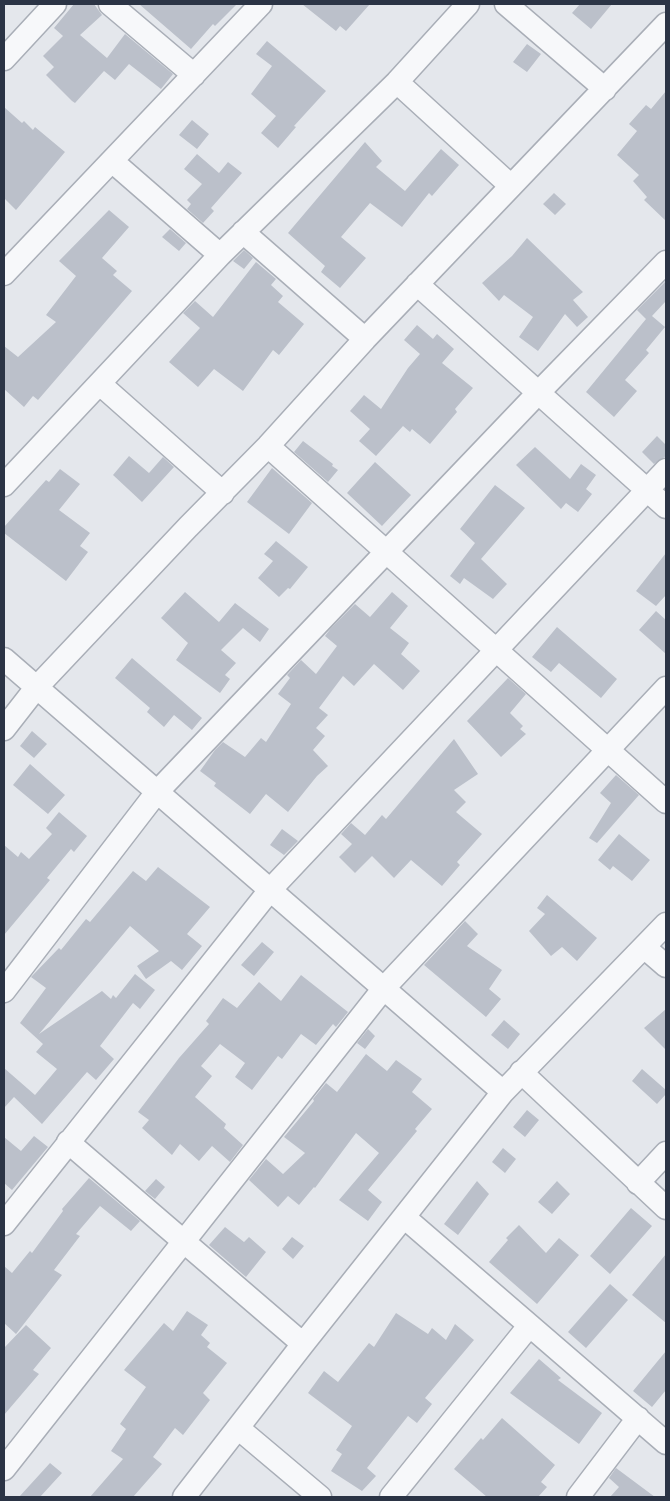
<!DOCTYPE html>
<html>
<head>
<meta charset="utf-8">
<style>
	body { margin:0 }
	#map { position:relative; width:670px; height:1501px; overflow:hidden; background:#e4e7ec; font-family:Roboto,sans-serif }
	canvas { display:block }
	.frame { position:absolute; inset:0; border:5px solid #2b3445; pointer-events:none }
</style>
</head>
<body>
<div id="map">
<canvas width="670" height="1501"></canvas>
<div class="frame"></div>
</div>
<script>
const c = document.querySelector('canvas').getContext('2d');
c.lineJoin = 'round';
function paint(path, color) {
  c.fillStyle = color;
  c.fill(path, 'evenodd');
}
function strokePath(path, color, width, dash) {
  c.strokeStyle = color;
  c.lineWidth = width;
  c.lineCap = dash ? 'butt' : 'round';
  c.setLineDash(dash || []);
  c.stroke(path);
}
paint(new Path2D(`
	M 74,4 L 94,4 L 102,15 L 80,35 L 107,58 L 125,34 L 173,74 L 161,89 L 129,64 L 115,80 L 104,71 L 75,103 L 72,101 L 46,75 L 54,67 L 43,56 L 63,36 L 54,28 Z
	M 139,4 L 237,4 L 215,26 L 213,24 L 191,49 Z
	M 302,4 L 370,4 L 346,31 L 340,26 L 336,31 Z
	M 580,4 L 612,4 L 591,29 L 572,13 Z
	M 267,41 L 326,91 L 294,126 L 296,127 L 278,148 L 261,133 L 276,116 L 251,94 L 272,66 L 256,54 Z
	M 527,44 L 541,54 L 527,72 L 513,62 Z
	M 666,91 L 666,221 L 644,200 L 647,197 L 633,181 L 639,175 L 617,155 L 637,131 L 629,124 L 646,105 L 651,109 Z
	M 4,107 L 22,123 L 24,121 L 33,130 L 35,127 L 65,152 L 16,210 L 4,198 Z
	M 192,120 L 209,134 L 197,149 L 179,135 Z
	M 365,142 L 382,161 L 376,167 L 405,191 L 441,149 L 459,165 L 432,196 L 429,193 L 402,227 L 370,203 L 341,237 L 366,258 L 340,288 L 321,272 L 325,266 L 288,233 Z
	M 197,154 L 219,173 L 228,162 L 242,173 L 211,208 L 214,211 L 203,223 L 187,209 L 191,204 L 187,200 L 202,184 L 184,169 Z
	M 554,193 L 566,204 L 555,215 L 543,204 Z
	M 109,210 L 129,227 L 102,258 L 117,271 L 113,275 L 132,291 L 38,400 L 33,396 L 24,407 L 4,389 L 4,346 L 18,357 L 56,322 L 46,315 L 76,276 L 59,261 Z
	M 170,229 L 186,243 L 179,251 L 162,237 Z
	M 527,238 L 583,292 L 573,300 L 588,317 L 577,327 L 565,314 L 538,351 L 519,337 L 533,317 L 504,295 L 499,301 L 482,283 L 512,256 Z
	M 244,250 L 253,258 L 244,269 L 233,261 Z
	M 256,262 L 276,279 L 271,285 L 283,296 L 278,302 L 304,324 L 279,355 L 273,350 L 243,391 L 214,369 L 198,387 L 169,362 L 200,328 L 183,313 L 195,301 L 213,317 Z
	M 666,281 L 666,301 L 652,316 L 665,327 L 646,350 L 649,353 L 625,380 L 637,391 L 614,417 L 586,392 L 646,319 L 637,310 Z
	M 417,325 L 433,339 L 437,334 L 454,349 L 442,363 L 473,388 L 455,409 L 457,412 L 430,444 L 412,429 L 410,432 L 403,426 L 376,456 L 359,441 L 370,429 L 350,411 L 364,395 L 381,409 L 408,368 L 420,354 L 404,340 Z
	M 657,436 L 666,445 L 666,456 L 654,464 L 642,452 Z
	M 303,441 L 333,464 L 332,466 L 338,470 L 328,482 L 294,452 Z
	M 535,447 L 570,479 L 581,464 L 596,475 L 586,489 L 592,494 L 578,512 L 566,503 L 561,509 L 516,465 Z
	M 129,456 L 149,473 L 163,457 L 174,467 L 142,502 L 113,475 Z
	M 375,462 L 411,495 L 382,526 L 347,493 Z
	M 272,468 L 312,503 L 289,534 L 247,502 Z
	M 60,469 L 80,484 L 59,510 L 90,533 L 80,546 L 88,552 L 66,581 L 4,533 L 4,527 L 46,480 L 49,482 Z
	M 495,485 L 525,508 L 481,559 L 507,584 L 493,599 L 464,578 L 460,584 L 450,576 L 475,543 L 460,529 Z
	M 276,541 L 308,567 L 290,589 L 288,588 L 279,597 L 258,578 L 273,561 L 264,554 Z
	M 666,553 L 666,595 L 656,606 L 636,591 Z
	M 185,592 L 219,622 L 235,603 L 269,629 L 260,642 L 243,628 L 221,650 L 236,663 L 225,675 L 230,679 L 220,693 L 176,660 L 188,643 L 161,618 Z
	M 392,592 L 408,606 L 390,628 L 409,643 L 401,654 L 420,671 L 403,690 L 374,664 L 354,686 L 343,676 L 319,708 L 328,715 L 316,728 L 325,736 L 313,750 L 328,766 L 317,776 L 288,812 L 266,794 L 250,814 L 214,786 L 216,783 L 200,771 L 215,750 L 223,742 L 245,757 L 261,738 L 266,742 L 291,704 L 278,694 L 290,678 L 287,675 L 301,660 L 316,674 L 337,646 L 325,636 L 331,628 L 355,604 L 370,617 Z
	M 656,611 L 666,620 L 666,654 L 639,630 Z
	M 557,627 L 617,679 L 601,698 L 559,663 L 551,672 L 532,657 Z
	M 132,658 L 202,718 L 192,730 L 174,715 L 164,727 L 147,712 L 150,708 L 115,678 Z
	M 508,678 L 526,694 L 510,713 L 523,726 L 520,729 L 526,734 L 501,757 L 467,721 Z
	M 32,731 L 47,744 L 34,758 L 20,746 Z
	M 454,739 L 478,774 L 454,790 L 466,802 L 456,812 L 482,834 L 457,862 L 460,865 L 442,886 L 411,860 L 394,878 L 372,856 L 355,873 L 339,857 L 352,844 L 341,834 L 351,823 L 365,835 L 382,815 L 386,819 Z
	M 30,764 L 65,795 L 48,814 L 13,785 Z
	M 616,775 L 639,795 L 597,843 L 589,838 L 611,803 L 600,793 Z
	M 59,812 L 87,836 L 74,852 L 71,849 L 47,878 L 50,880 L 4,935 L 4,845 L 18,857 L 21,852 L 29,859 L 52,834 L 46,828 Z
	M 282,829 L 298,841 L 284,855 L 270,845 Z
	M 619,834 L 650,860 L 632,881 L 613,866 L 610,870 L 598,860 Z
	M 158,867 L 210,907 L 187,934 L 202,946 L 182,970 L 171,961 L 146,979 L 137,966 L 159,951 L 130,926 L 39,1034 L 102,991 L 111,999 L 113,995 L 116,998 L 135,974 L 155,990 L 140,1009 L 133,1003 L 100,1046 L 114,1059 L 96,1080 L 87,1072 L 42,1124 L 14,1097 L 4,1108 L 4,1068 L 35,1095 L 57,1069 L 36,1052 L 43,1044 L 20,1023 L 46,988 L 31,977 L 59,948 L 61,950 L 86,919 L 90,922 L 133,871 L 146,881 Z
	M 547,895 L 597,938 L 577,961 L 562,947 L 551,956 L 529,931 L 545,914 L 537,908 Z
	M 465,921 L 478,934 L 467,946 L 502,970 L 489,989 L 501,999 L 486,1017 L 424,965 Z
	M 262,942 L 274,952 L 254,976 L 241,965 Z
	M 301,975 L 348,1012 L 336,1027 L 333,1024 L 316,1045 L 301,1034 L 282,1059 L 278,1056 L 252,1090 L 235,1077 L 245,1063 L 220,1044 L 201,1066 L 212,1076 L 195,1097 L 226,1124 L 224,1128 L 243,1145 L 230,1162 L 212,1146 L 199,1161 L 180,1144 L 172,1155 L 142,1128 L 149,1120 L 138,1112 L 179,1058 L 209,1024 L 206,1021 L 223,998 L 237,1008 L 259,982 L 281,1001 Z
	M 666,1009 L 666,1050 L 644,1028 Z
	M 504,1020 L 520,1034 L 508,1049 L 491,1035 Z
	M 368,1029 L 375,1036 L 365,1049 L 357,1043 Z
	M 366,1054 L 387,1071 L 396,1060 L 422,1079 L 412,1092 L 432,1109 L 415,1129 L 417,1131 L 368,1190 L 382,1202 L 368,1221 L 339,1200 L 379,1153 L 356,1133 L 315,1188 L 314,1187 L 299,1205 L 288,1196 L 278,1207 L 249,1180 L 266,1159 L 283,1174 L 305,1153 L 284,1137 L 314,1101 L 313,1099 L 326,1083 L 337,1092 Z
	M 642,1069 L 666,1090 L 666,1094 L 657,1104 L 632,1081 Z
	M 527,1110 L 539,1120 L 525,1137 L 513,1127 Z
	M 34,1136 L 48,1147 L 12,1190 L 4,1183 L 4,1137 L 21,1151 Z
	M 503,1148 L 516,1159 L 505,1173 L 492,1162 Z
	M 89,1178 L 140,1221 L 131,1231 L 100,1206 L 76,1234 L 80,1236 L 54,1270 L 62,1275 L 16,1334 L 4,1323 L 4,1266 L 12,1273 L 30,1251 L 32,1253 L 63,1211 L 62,1209 Z
	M 156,1179 L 165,1187 L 155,1199 L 145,1191 Z
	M 477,1181 L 489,1194 L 458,1235 L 444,1224 Z
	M 557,1181 L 570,1194 L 552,1214 L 538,1202 Z
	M 631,1208 L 652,1226 L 610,1274 L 590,1256 Z
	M 519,1225 L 546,1253 L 559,1238 L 579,1255 L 537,1304 L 489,1262 L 508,1240 L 506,1238 Z
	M 225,1227 L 244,1242 L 249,1237 L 266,1252 L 246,1277 L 209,1245 Z
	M 292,1237 L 304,1246 L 293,1259 L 282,1249 Z
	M 666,1254 L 666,1323 L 632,1295 Z
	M 610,1284 L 628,1300 L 586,1348 L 568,1332 Z
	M 187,1311 L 208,1325 L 201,1335 L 210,1343 L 207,1347 L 227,1363 L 203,1393 L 210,1400 L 183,1435 L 175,1428 L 153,1457 L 162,1464 L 133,1497 L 90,1497 L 123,1459 L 111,1451 L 126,1429 L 120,1424 L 146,1387 L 124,1370 L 164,1323 L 173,1331 Z
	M 396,1313 L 428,1334 L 432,1328 L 446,1340 L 455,1324 L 474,1340 L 425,1398 L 432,1404 L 417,1423 L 408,1416 L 367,1468 L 376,1476 L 362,1491 L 331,1471 L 342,1454 L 336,1450 L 352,1426 L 308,1393 L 324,1371 L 338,1382 L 369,1343 L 374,1347 Z
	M 26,1325 L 51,1348 L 33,1370 L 39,1374 L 4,1415 L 4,1348 Z
	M 666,1351 L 666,1390 L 652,1407 L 633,1391 Z
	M 539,1359 L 561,1378 L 558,1380 L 602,1413 L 579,1444 L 510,1393 Z
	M 502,1418 L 555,1465 L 541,1482 L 547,1487 L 538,1497 L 487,1497 L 454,1469 L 481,1438 L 483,1440 Z
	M 50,1463 L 62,1473 L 40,1497 L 19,1497 Z
	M 616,1468 L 655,1497 L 610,1497 L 619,1487 L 609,1478 Z`), '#bbc0ca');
const minor = new Path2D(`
	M 110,4 L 194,75
	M 506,4 L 605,89
	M 4,59 L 55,4
	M 397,82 L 511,186
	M 112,161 L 220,255
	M 243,232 L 365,339
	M 4,274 L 261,4
	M 417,284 L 666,507
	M 100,384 L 223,493
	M 268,446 L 666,802
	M 4,485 L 220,255 L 397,82 L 468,4
	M 4,659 L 503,1092
	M 4,729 L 36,688 L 188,527 L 268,446 L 365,339 L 666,24
	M 644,947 L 666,966
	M 4,991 L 157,792 L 539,392 L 666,262
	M 521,1072 L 666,1208
	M 68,1142 L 303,1344
	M 638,1183 L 666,1153
	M 404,1217 L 666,1443
	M 4,1224 L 270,890 L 666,470
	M 238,1428 L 320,1497
	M 4,1469 L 384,988 L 666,688
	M 184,1497 L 303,1344 L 503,1092 L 666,924
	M 391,1497 L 529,1326
	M 578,1497 L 638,1418`);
strokePath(minor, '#a9aeb7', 25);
strokePath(minor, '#f7f8fa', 22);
</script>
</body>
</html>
